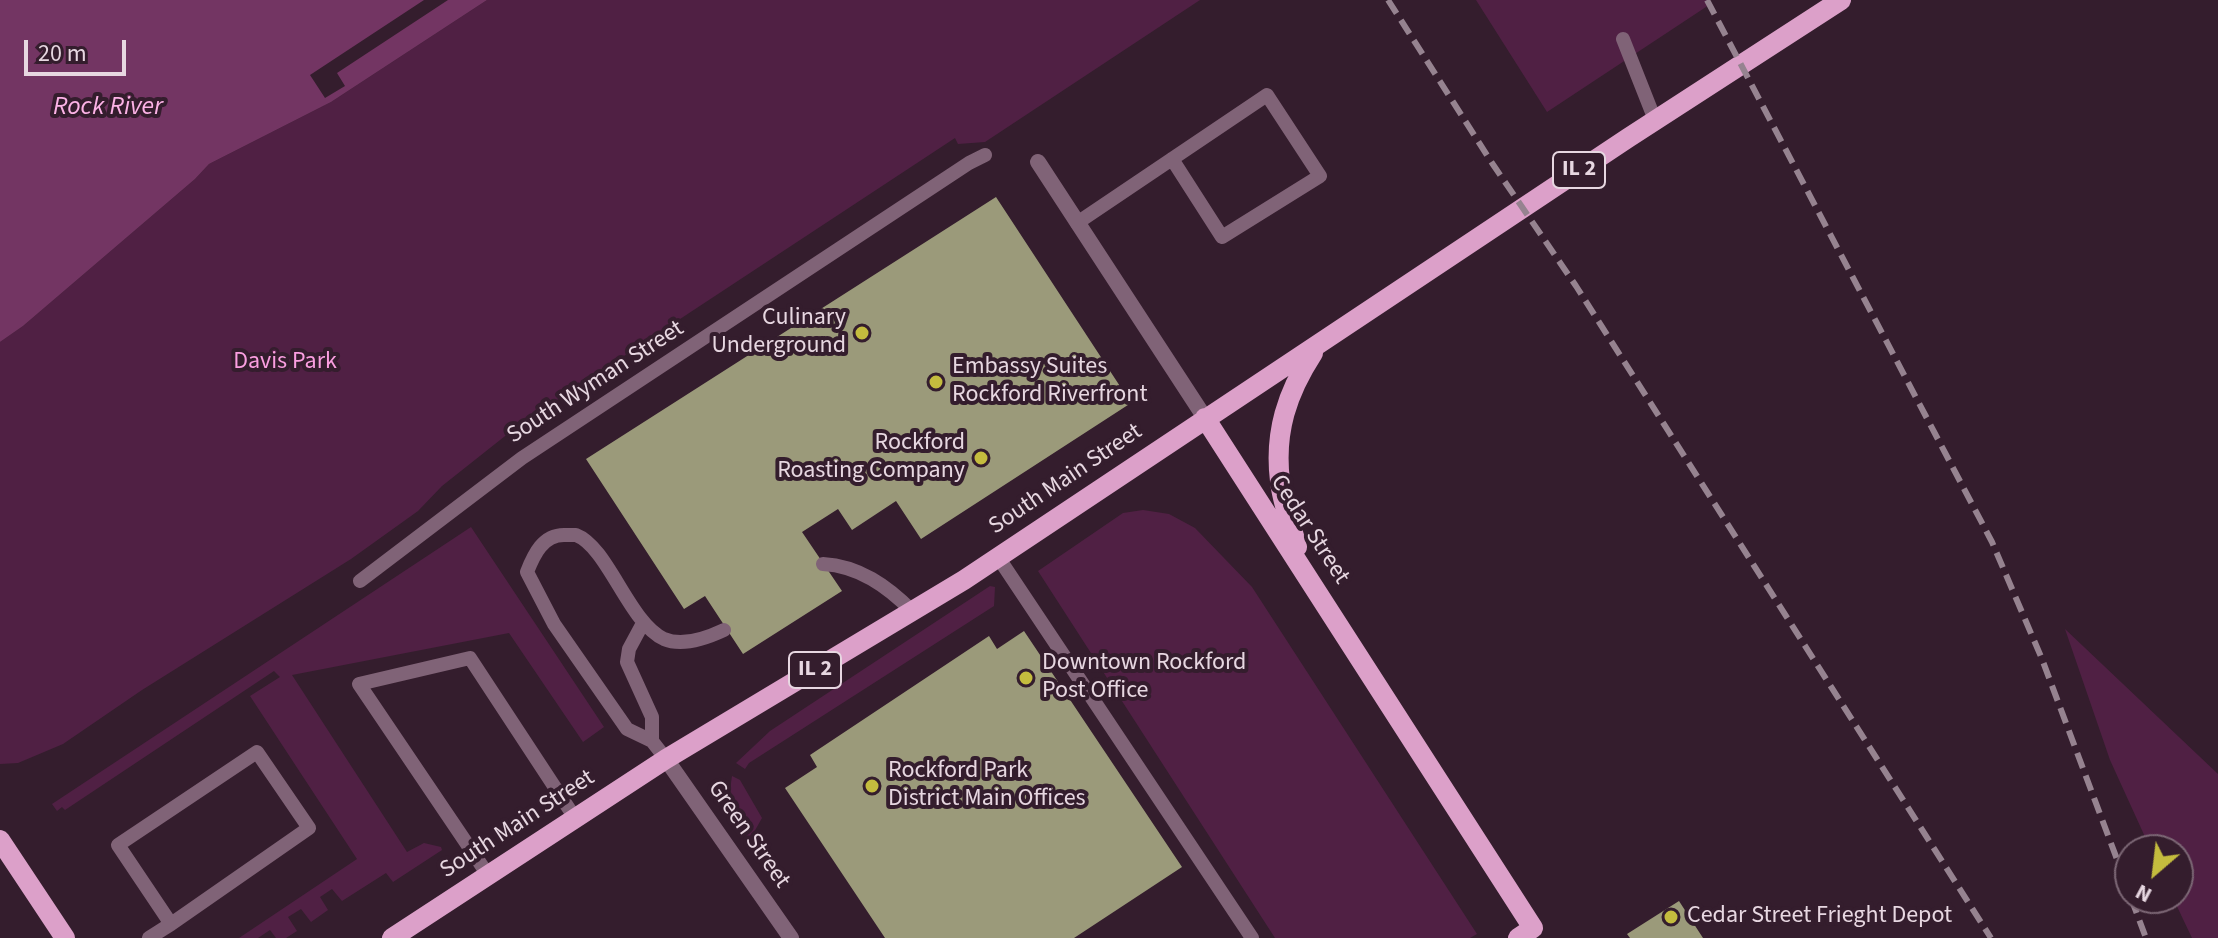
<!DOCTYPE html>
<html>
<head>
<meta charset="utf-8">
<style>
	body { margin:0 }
	#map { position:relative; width:2218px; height:938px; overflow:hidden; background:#341d2d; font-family:"Source Sans 3",sans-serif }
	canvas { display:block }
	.north { position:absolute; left:2114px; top:834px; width:80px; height:80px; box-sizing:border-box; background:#341d2d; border:2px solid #7c6775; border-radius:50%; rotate:208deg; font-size:22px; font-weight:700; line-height:32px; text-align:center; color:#e7d7e1 }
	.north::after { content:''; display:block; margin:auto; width:28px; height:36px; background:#c4bc3e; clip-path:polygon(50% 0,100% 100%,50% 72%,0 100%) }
	.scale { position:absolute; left:24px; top:40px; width:102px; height:36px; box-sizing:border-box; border:4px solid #e7d7e1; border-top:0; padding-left:10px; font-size:24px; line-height:28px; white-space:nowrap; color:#e7d7e1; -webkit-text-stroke:6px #341d2d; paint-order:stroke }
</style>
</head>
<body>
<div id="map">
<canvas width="2218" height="938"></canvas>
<div class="north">N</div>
<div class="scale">20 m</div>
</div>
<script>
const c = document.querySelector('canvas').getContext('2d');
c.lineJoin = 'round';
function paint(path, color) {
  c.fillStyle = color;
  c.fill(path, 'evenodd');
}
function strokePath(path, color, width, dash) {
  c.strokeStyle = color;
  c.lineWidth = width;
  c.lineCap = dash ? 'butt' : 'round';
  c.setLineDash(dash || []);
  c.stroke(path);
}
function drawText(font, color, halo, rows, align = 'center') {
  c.font = font + ' "Source Sans 3",sans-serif';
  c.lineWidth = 8;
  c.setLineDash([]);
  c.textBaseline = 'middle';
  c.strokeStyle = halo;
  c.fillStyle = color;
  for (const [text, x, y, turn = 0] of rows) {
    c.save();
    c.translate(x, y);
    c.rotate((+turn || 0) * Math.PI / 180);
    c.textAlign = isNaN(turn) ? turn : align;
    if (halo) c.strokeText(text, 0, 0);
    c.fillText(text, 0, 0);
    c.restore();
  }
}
paint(new Path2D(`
	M 487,0 L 1200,0 L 985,142 L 958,144 L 955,138 L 519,425 L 442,486 L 418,511 L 351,559 L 142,690 L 63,744 L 18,763 L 0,764 L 0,342 L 23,326 L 195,179 L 209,164 L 331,102 Z
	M 1476,0 L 1707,0 L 1709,5 L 1547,112 Z
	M 1143,510 L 1169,514 L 1195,528 L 1252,587 L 1477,934 L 1470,938 L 1275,938 L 1038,571 L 1123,513 Z
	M 471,527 L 604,727 L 583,742 L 509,633 L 292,675 L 407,852 L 424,843 L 441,847 L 442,850 L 393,882 L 386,873 L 342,901 L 332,889 L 320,897 L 328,910 L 311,922 L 301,909 L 288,917 L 297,931 L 286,938 L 276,938 L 270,930 L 258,938 L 239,938 L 357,859 L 250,696 L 280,677 L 274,671 L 65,810 L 62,807 L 57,811 L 52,804 Z
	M 990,586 L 995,587 L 994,606 L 749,763 L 745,769 L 736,763 L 770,731 Z
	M 2065,629 L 2218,774 L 2218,938 L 2192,938 L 2173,898 L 2178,898 L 2178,850 L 2151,850 L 2110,760 Z
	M 732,776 L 740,780 L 762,818 L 749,841 C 732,815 727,807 732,776 Z`), '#502044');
paint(new Path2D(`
	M 0,0 L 487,0 L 331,102 L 209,164 L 195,179 L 23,326 L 0,342 Z`), '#733563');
paint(new Path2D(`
	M 424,0 L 448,0 L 337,73 L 345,86 L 325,98 L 310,75 Z`), '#341d2d');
paint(new Path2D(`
	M 996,197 L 1131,403 L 921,539 L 896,501 L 852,530 L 838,509 L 802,532 L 842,591 L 743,654 L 705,596 L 684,609 L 586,459 Z
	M 1024,631 L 1182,867 L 1074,938 L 885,938 L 785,788 L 817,767 L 810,755 L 989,636 L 997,649 Z
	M 1679,901 L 1703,938 L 1630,938 L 1627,934 Z`), '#9b9a7a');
strokePath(new Path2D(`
	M 1623,39 L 1655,120
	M 1077,223 L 1267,95 L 1320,176 L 1222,237 L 1172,159
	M 998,557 L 1252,938
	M 823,564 C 859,566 887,586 912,611
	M 360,581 L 522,458 L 969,163 L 985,155
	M 643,623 L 629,649 L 627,662 L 652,717 L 652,741
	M 666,759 L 652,741 L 627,729 L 554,624 L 527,572 C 534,554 543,535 564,535 C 565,535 576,535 576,535 C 608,547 629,623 664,639 C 683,647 707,638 724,630
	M 488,875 L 359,684 L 470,658 L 575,818
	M 149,938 L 171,924 L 309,828 L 257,752 L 118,845 L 171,924`), '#806377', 14);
strokePath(new Path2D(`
	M 1038,162 L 1205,418
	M 666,759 L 791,938`), '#806377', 16);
strokePath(new Path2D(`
	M 1205,418 L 1533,928 L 1518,938
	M 1297,547 C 1292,526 1282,503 1280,481 C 1274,432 1287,393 1313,353
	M 0,840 L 65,938
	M 392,938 L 666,759 L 964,580 L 1628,138 L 1841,0`), '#dca0c9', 20);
strokePath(new Path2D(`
	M 1388,0 L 1492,163 L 1576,286 L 1991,938
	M 1707,0 L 1992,542 L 2042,659 L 2130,894
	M 2131,898 L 2146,938`), '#968390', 6, [16, 8]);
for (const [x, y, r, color] of [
	[862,333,8,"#c4bc3e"],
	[936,382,8,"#c4bc3e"],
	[981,458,8,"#c4bc3e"],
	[1026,678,8,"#c4bc3e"],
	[872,786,8,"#c4bc3e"],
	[1671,917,8,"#c4bc3e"]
]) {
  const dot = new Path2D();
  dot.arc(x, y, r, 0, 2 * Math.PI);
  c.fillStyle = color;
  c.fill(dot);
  strokePath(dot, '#341d2d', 3);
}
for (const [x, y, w] of [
	[1579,170,52],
	[815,670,52]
]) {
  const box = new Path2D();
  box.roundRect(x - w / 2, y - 18, w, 36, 6);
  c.fillStyle = '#341d2d';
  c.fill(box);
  strokePath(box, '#e7d7e1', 2);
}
drawText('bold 22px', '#e7d7e1', null, [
	["IL 2",1579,170],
	["IL 2",815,670]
]);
drawText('24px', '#e7d7e1', '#341d2d', [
	["Culinary",846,319,"right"],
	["Underground",846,347,"right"],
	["Embassy Suites",952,368],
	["Rockford Riverfront",952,396],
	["Rockford",965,444,"right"],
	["Roasting Company",965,472,"right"],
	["Downtown Rockford",1042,664],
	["Post Office",1042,692],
	["Rockford Park",888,772],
	["District Main Offices",888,800],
	["Cedar Street Frieght Depot",1687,917]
], 'left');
drawText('24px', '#fa9ee0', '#341d2d', [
	["Davis Park",285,363]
]);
drawText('24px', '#e7d7e1', '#341d2d', [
	["South Wyman Street",596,383,-33],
	["South Main Street",1066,480,-34],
	["Cedar Street",1309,530,57],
	["South Main Street",518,825,-33],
	["Green Street",748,835,55]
]);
drawText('italic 26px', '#fcb2e6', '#341d2d', [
	["Rock River",108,108]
]);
</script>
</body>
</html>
